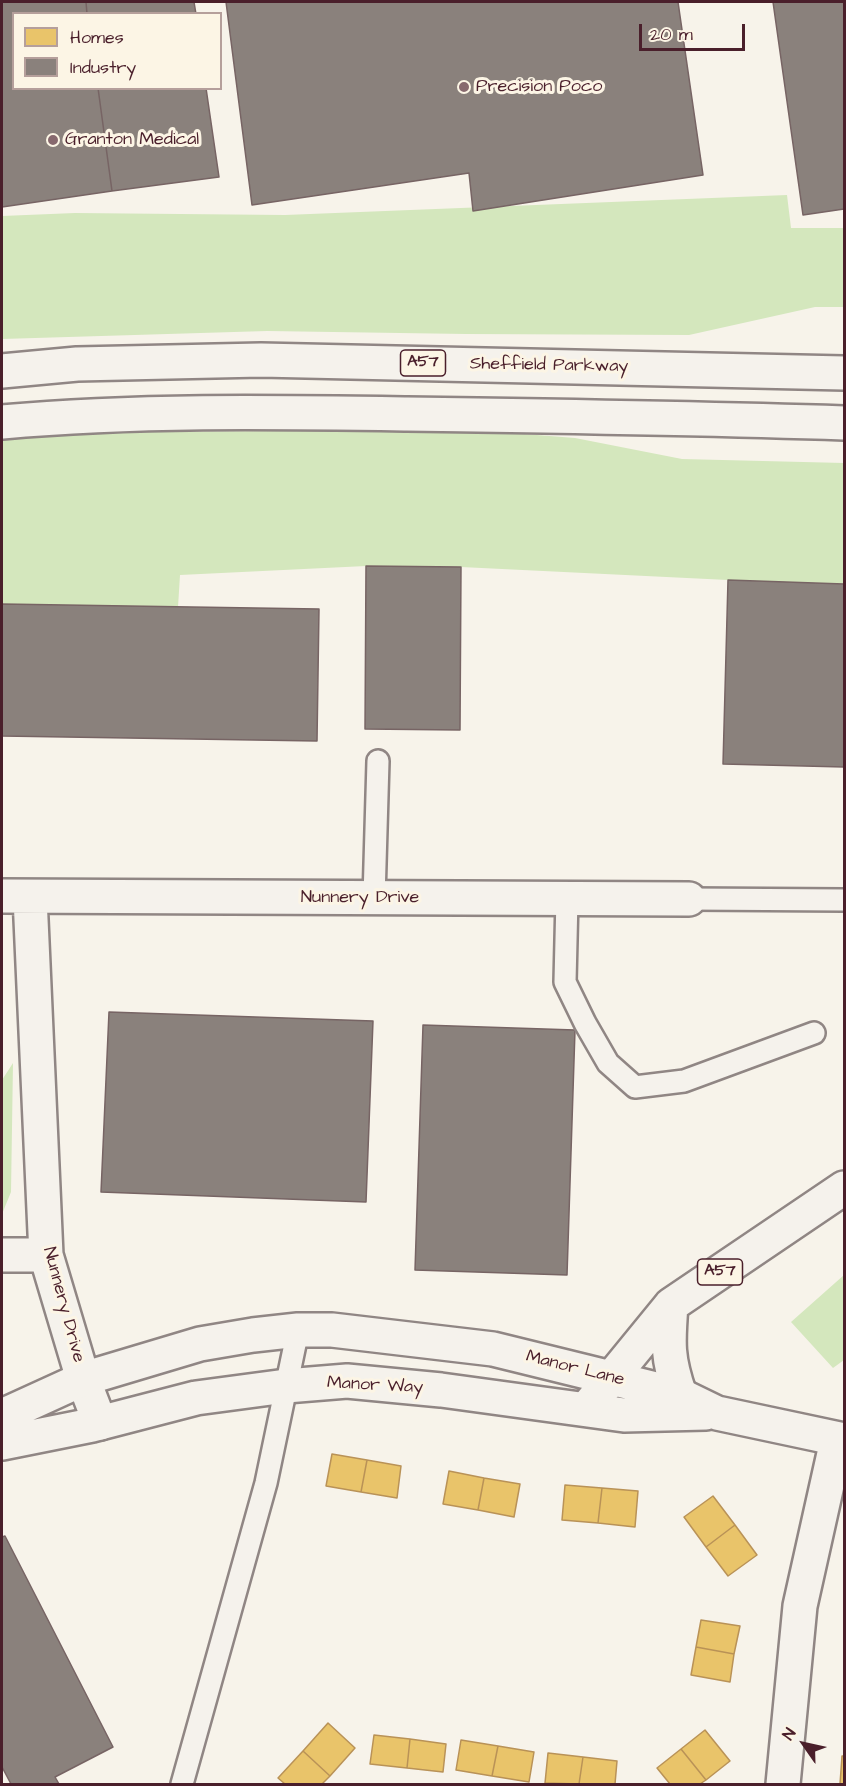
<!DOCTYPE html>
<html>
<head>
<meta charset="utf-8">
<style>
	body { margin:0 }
	#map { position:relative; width:846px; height:1786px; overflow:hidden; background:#f7f3ea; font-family:"Architects Daughter",sans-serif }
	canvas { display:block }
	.frame { position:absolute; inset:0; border:3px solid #4a1f2b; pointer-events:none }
	.legend { position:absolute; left:12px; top:12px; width:210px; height:78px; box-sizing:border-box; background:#fcf5e5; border:2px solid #b59f9b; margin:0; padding:8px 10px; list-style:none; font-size:18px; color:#4a1f2b }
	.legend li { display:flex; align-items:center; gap:12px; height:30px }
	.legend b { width:30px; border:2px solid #b59f9b }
	.north { position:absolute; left:774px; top:1714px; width:60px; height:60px; -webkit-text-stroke:4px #fcf5e5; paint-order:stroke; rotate:304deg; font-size:16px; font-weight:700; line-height:24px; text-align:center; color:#4a1f2b }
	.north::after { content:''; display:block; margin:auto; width:21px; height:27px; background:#4a1f2b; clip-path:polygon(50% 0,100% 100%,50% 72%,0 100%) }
	.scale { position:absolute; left:639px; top:24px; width:106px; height:27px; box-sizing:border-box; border:3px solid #4a1f2b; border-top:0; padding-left:8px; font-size:18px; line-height:21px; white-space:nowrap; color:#4a1f2b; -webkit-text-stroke:4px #fcf5e5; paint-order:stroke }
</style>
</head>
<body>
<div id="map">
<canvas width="846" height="1786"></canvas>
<div class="frame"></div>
<ul class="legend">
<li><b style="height:16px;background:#e9c46a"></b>Homes</li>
<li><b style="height:16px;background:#8a817c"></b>Industry</li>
</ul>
<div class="north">N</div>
<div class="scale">20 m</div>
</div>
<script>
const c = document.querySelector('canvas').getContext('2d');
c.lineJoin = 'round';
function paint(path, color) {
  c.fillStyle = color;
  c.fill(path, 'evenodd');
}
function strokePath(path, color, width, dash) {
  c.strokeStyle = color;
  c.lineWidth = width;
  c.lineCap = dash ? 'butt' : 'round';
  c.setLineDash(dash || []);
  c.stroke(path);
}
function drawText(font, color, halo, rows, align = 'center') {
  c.font = font + ' "Architects Daughter",sans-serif';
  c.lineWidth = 6;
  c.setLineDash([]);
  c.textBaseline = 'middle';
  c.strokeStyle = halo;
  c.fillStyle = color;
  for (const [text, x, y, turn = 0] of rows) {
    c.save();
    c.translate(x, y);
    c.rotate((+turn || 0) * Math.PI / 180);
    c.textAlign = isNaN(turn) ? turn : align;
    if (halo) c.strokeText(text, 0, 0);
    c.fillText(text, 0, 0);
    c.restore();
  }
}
paint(new Path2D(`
	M 787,195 L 791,228 L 844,228 L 844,307 L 815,307 L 689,335 L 466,334 L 267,331 L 2,339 L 2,216 L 75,213 L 285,215 Z
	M 473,430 L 575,438 L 682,459 L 844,463 L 844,584 L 728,580 L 461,567 L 366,566 L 180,575 L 178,607 L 2,604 L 2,439 L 95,432 Z
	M 13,1063 L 11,1192 L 2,1214 L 2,1080 Z
	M 844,1275 L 844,1360 L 833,1368 L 791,1322 Z`), '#d4e7bd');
const homes = new Path2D(`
	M 332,1454 L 367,1460 L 361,1492 L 326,1486 Z
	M 367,1460 L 401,1466 L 397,1498 L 361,1492 Z
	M 449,1471 L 484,1478 L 478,1510 L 443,1504 Z
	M 484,1478 L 520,1484 L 514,1517 L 478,1510 Z
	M 565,1485 L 602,1488 L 598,1523 L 562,1520 Z
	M 602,1488 L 638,1491 L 635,1527 L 598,1523 Z
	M 713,1496 L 735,1525 L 706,1547 L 684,1517 Z
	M 735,1525 L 757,1555 L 728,1576 L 706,1547 Z
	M 701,1620 L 740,1626 L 734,1654 L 696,1647 Z
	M 696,1647 L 734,1654 L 730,1682 L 691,1675 Z
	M 328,1723 L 355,1748 L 330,1776 L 303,1751 Z
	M 705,1730 L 730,1761 L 706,1780 L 681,1749 Z
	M 374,1735 L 410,1739 L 407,1768 L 370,1764 Z
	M 410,1739 L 446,1744 L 443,1772 L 407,1768 Z
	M 461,1740 L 498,1746 L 492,1776 L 456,1770 Z
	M 498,1746 L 534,1752 L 529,1782 L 492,1776 Z
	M 681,1749 L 706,1780 L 700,1784 L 670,1784 L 657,1768 Z
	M 303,1751 L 330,1776 L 322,1784 L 285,1784 L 278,1778 Z
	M 548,1753 L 583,1757 L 579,1784 L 545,1783 Z
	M 842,1756 L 844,1756 L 844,1784 L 840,1784 Z
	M 583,1757 L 617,1761 L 615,1784 L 579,1784 Z`);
paint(homes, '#e9c46a');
strokePath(homes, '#b99257', 1.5);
const industry = new Path2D(`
	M 2,2 L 86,2 L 87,14 L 14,14 L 14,88 L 98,88 L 112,191 L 2,207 Z
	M 86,2 L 194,2 L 196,14 L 87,14 Z
	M 226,2 L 678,2 L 703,175 L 473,211 L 469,173 L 252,205 Z
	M 773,2 L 844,2 L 844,209 L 803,215 Z
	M 98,88 L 206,88 L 219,177 L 112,191 Z
	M 366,566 L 461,567 L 460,730 L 365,729 Z
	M 728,580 L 844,584 L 844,767 L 723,764 Z
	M 2,604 L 319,609 L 317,741 L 2,736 Z
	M 109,1012 L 373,1021 L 366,1202 L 101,1192 Z
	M 423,1025 L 575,1030 L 567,1275 L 415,1270 Z
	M 5,1536 L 113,1747 L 55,1777 L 59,1784 L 11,1784 L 2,1767 L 2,1537 Z`);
paint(industry, '#8a817c');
strokePath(industry, '#776464', 1.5);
const lane = new Path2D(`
	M 374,898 L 378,761
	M 567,898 L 565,982 L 585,1023 L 608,1063 L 635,1087 L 684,1081 L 814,1033
	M 689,899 L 844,900
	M 182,1784 L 266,1483 L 298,1330`);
const street = new Path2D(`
	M 2,896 L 689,899
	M 30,897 L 46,1255 L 83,1379 L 100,1423
	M 2,1255 L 46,1255
	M 783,1784 L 800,1606 L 837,1440`);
const secondary = new Path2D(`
	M 2,1416 L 83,1379 L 200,1344 L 253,1335 L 298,1330 L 332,1330 L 493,1349 L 680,1395 L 717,1413 L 844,1440
	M 2,1443 L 92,1425 L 196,1398 L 286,1386 L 347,1381 L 441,1390 L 624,1415 L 706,1413`);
const highway = new Path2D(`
	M 2,371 L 77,364 L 261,360 L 844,373
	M 2,422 C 136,410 270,412 405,414 C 551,416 698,418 844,423
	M 680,1395 C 667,1358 668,1343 671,1305 L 844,1188
	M 586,1409 L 671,1305`);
strokePath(lane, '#908684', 26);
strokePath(street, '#908684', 38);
strokePath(secondary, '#908684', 38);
strokePath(highway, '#908684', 38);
strokePath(lane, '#f5f2ec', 21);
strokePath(street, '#f5f2ec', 33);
strokePath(secondary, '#f5f2ec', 33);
strokePath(highway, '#f5f2ec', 33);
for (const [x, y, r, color] of [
	[464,87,6,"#87696e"],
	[53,140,6,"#87696e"]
]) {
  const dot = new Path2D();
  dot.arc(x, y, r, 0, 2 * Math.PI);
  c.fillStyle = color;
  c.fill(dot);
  strokePath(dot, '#fcf5e5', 2);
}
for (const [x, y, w] of [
	[423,363,45],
	[720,1272,45]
]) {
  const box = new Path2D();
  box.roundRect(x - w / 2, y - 13, w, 26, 4.5);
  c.fillStyle = '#fcf5e5';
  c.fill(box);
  strokePath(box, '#4a1f2b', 1.5);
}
drawText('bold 16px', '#4a1f2b', null, [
	["A57",423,363],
	["A57",720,1272]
]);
drawText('18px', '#4a1f2b', '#fcf5e5', [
	["Precision Poco",476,87],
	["Granton Medical",65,140]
], 'left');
drawText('18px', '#4a1f2b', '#fcf5e5', [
	["Sheffield Parkway",549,366,1],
	["Nunnery Drive",360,898],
	["Nunnery Drive",63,1305,75],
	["Manor Lane",575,1369,14],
	["Manor Way",375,1386,3]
]);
</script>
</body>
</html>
